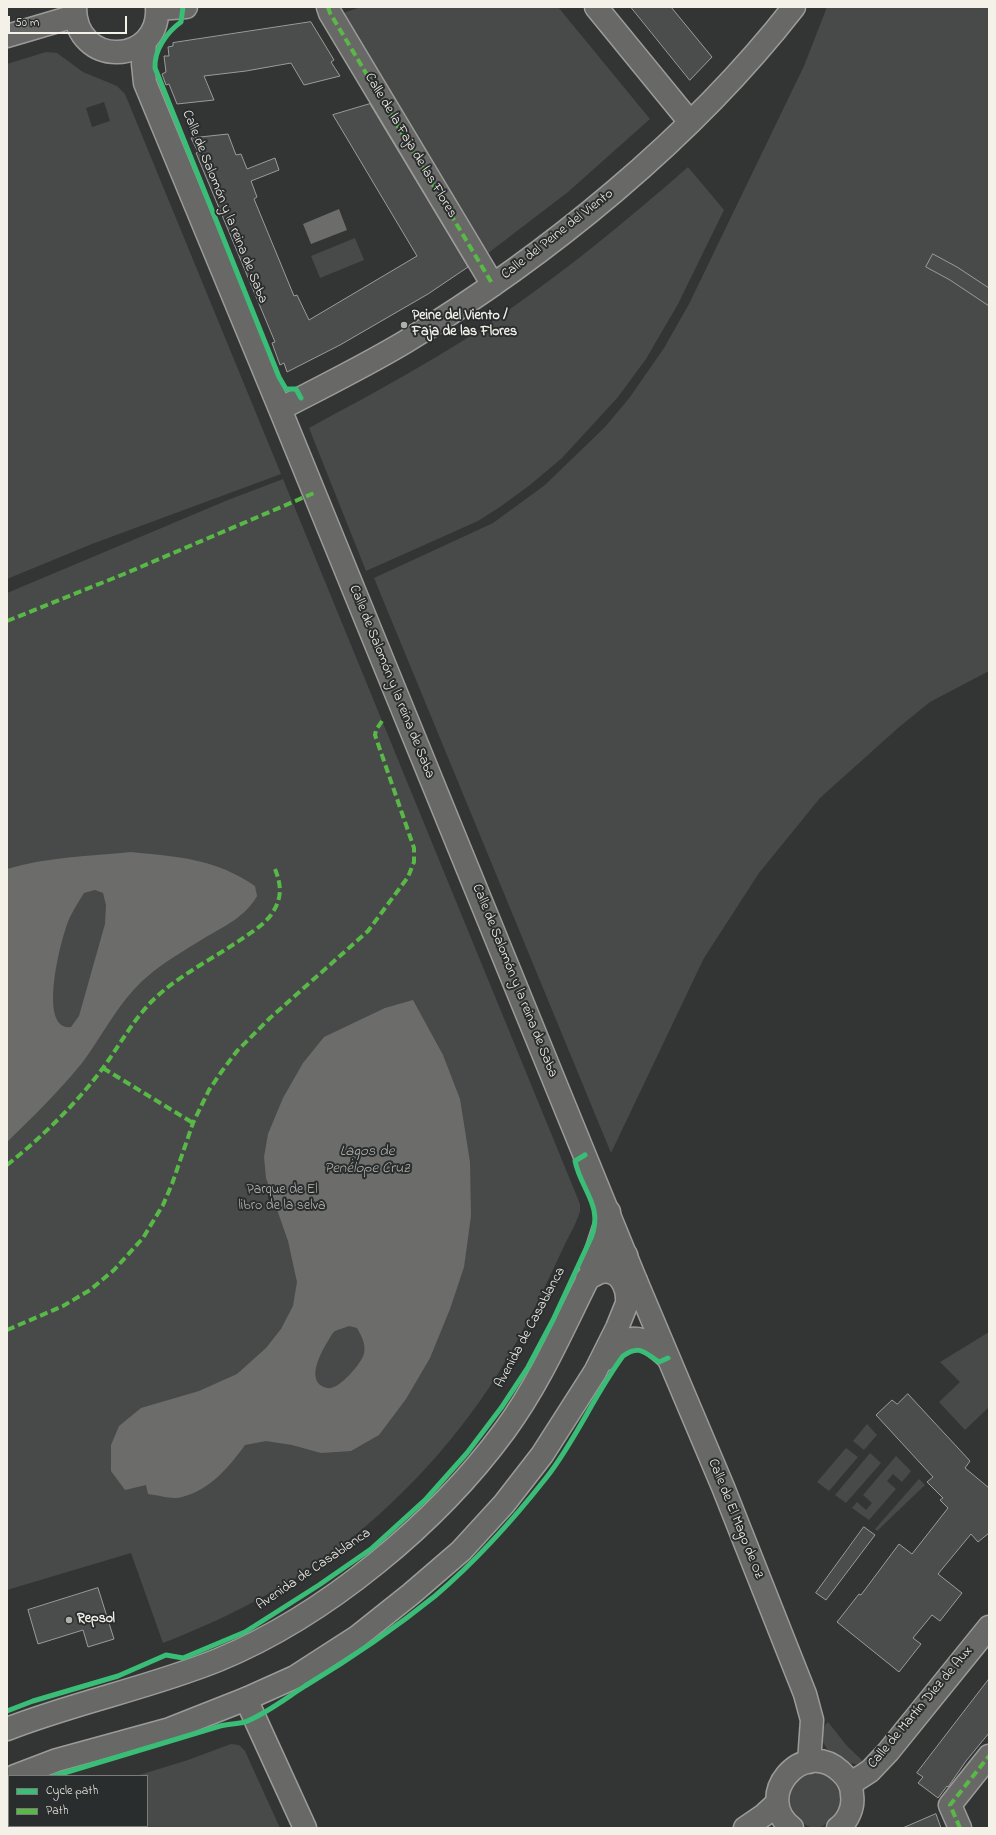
<!DOCTYPE html>
<html>
<head>
<meta charset="utf-8">
<style>
	body { margin:0 }
	#map { position:relative; width:996px; height:1835px; overflow:hidden; background:#333434; font-family:"Indie Flower",sans-serif }
	canvas { display:block }
	.frame { position:absolute; inset:0; border:8px solid #f4f1e8; pointer-events:none }
	.legend { position:absolute; left:8px; top:1775px; width:140px; height:52px; box-sizing:border-box; background:#2a2d2e; border:1px solid #7b7b78; margin:0; padding:5px 7px; list-style:none; font-size:12px; color:#f4f1e8 }
	.legend li { display:flex; align-items:center; gap:8px; height:20px }
	.legend b { width:20px; border:1px solid #7b7b78 }
	.scale { position:absolute; left:8px; top:16px; width:119px; height:18px; box-sizing:border-box; border:2px solid #f4f1e8; border-top:0; padding-left:5px; font-size:12px; line-height:14px; white-space:nowrap; color:#f4f1e8; -webkit-text-stroke:3px #2a2d2e; paint-order:stroke }
</style>
</head>
<body>
<div id="map">
<canvas width="996" height="1835"></canvas>
<div class="frame"></div>
<ul class="legend">
<li><b style="height:5px;background:#3abd76"></b>Cycle path</li>
<li><b style="height:5px;background:#58b947"></b>Path</li>
</ul>
<div class="scale">50 m</div>
</div>
<script>
const c = document.querySelector('canvas').getContext('2d');
c.lineJoin = 'round';
function paint(path, color) {
  c.fillStyle = color;
  c.fill(path, 'evenodd');
}
function strokePath(path, color, width, dash) {
  c.strokeStyle = color;
  c.lineWidth = width;
  c.lineCap = dash ? 'butt' : 'round';
  c.setLineDash(dash || []);
  c.stroke(path);
}
function drawText(font, color, halo, rows, align = 'center') {
  c.font = font + ' "Indie Flower",sans-serif';
  c.lineWidth = 4;
  c.setLineDash([]);
  c.textBaseline = 'middle';
  c.strokeStyle = halo;
  c.fillStyle = color;
  for (const [text, x, y, turn = 0] of rows) {
    c.save();
    c.translate(x, y);
    c.rotate((+turn || 0) * Math.PI / 180);
    c.textAlign = isNaN(turn) ? turn : align;
    if (halo) c.strokeText(text, 0, 0);
    c.fillText(text, 0, 0);
    c.restore();
  }
}
paint(new Path2D(`
	M 361,7 L 558,7 L 650,119 L 568,192 L 487,254 L 343,13 Z
	M 827,7 L 989,7 L 989,671 L 930,702 L 898,728 L 820,798 L 759,873 L 704,958 L 611,1153 L 374,578 L 493,523 L 545,485 L 605,427 L 630,397 L 664,348 L 689,304 L 804,66 Z
	M 46,52 L 57,53 L 83,72 L 117,86 L 125,94 L 281,474 L 92,544 L 7,579 L 7,64 ZM 104,102 L 110,121 L 92,127 L 86,108 Z
	M 688,167 L 724,210 L 678,304 L 646,359 L 618,397 L 562,458 L 530,485 L 500,507 L 478,521 L 366,571 L 309,428 C 377,391 447,354 510,309 C 573,265 631,217 688,167 Z
	M 355,238 L 364,260 L 320,278 L 311,256 Z
	M 283,479 L 580,1204 L 580,1211 C 577,1222 571,1232 566,1242 C 558,1259 550,1276 542,1293 C 521,1335 498,1378 469,1416 C 417,1486 344,1553 268,1594 C 234,1613 199,1629 163,1643 L 131,1553 L 7,1590 L 7,593 L 228,500 Z
	M 989,1332 L 989,1407 L 965,1430 L 939,1402 L 960,1382 L 940,1362 Z
	M 867,1424 L 877,1435 L 864,1450 L 853,1441 Z
	M 846,1448 L 858,1457 L 829,1491 L 817,1482 Z
	M 870,1453 L 881,1463 L 846,1503 L 835,1495 Z
	M 896,1456 L 911,1471 L 902,1482 L 893,1474 L 887,1481 L 896,1489 L 869,1520 L 852,1508 L 857,1502 L 866,1510 L 872,1503 L 863,1495 Z
	M 919,1479 L 925,1485 L 877,1531 L 875,1529 Z
	M 828,1722 L 847,1746 L 865,1763 C 844,1770 807,1742 828,1722 Z
	M 231,1744 L 239,1745 L 245,1751 L 280,1828 L 7,1828 L 7,1820 L 9,1819 L 9,1826 L 147,1826 L 147,1776 L 136,1776 L 188,1760 Z
	M 825,1771 L 841,1786 L 842,1810 C 819,1835 809,1833 788,1808 L 789,1787 L 804,1772 Z`), '#484a49');
paint(new Path2D(`
	M 339,209 L 347,230 L 311,244 L 303,224 Z
	M 131,852 C 178,857 214,858 255,886 L 257,896 C 246,916 225,926 206,937 C 187,949 165,961 148,976 C 119,1000 104,1034 82,1063 C 59,1091 33,1117 7,1142 L 7,869 C 47,857 90,856 131,852 ZM 95,890 L 103,893 L 106,905 L 105,924 L 79,1016 L 71,1027 C 36,1032 62,933 70,917 C 74,909 79,901 84,893 Z
	M 413,1000 L 443,1055 L 460,1099 L 470,1162 L 471,1216 L 464,1267 L 450,1309 L 430,1358 L 406,1399 L 379,1435 L 351,1451 L 321,1453 L 292,1445 L 266,1441 L 245,1445 C 229,1467 210,1490 182,1497 C 173,1500 158,1495 148,1494 L 146,1485 L 125,1490 L 111,1471 L 111,1445 L 119,1426 L 141,1408 L 199,1391 L 237,1374 L 266,1348 L 281,1329 L 293,1306 L 297,1282 L 288,1241 L 266,1178 L 264,1157 L 268,1134 L 283,1098 L 303,1063 L 324,1037 L 385,1008 ZM 349,1326 L 357,1328 C 362,1337 366,1344 364,1354 C 361,1364 338,1391 327,1388 C 304,1383 321,1352 328,1341 C 330,1338 332,1333 335,1331 C 339,1329 345,1328 349,1326 Z`), '#6c6d6b');
const building = new Path2D(`
	M 631,7 L 671,7 L 712,57 L 690,80 Z
	M 311,22 L 334,60 L 331,62 L 340,76 L 304,85 L 291,63 L 246,71 L 204,76 L 214,100 L 177,104 L 169,84 L 166,85 L 162,74 L 166,72 L 164,56 L 169,56 L 168,47 L 173,46 L 173,43 Z
	M 370,104 L 468,267 L 428,294 L 340,345 L 287,372 L 284,363 L 280,365 L 272,343 L 275,342 L 196,153 L 198,152 L 191,138 L 228,134 L 236,155 L 241,154 L 247,169 L 275,158 L 279,170 L 251,181 L 257,197 L 254,199 L 294,296 L 297,295 L 309,320 L 417,256 L 333,115 Z
	M 933,254 L 957,267 L 989,288 L 989,306 L 950,280 L 926,267 Z
	M 908,1394 L 970,1461 L 965,1468 L 989,1488 L 989,1533 L 978,1542 L 971,1534 L 938,1574 L 962,1593 L 940,1621 L 932,1615 L 913,1638 L 921,1644 L 899,1672 L 837,1622 L 859,1594 L 861,1595 L 899,1544 L 912,1554 L 948,1508 L 940,1500 L 943,1498 L 927,1482 L 933,1477 L 876,1415 L 892,1400 L 897,1404 Z
	M 864,1527 L 875,1535 L 826,1600 L 816,1593 Z
	M 98,1588 L 114,1639 L 88,1647 L 83,1630 L 38,1644 L 28,1610 Z
	M 989,1679 L 989,1733 L 966,1761 L 948,1787 L 947,1786 L 938,1798 L 918,1783 L 923,1777 L 917,1773 Z
	M 936,1814 L 941,1828 L 903,1828 Z`);
paint(building, '#4b4c4c');
strokePath(building, '#9b9b99', 1);
const minor = new Path2D(`
	M 75,7 C 75,69 161,65 157,7
	M 328,7 L 330,13 L 493,285
	M 596,7 L 690,122
	M 157,9 L 186,7
	M 7,36 L 75,16
	M 145,42 L 143,64 L 145,83 L 280,409 L 636,1281 L 723,1487 L 805,1694 L 812,1720 L 809,1762
	M 280,409 C 322,387 365,366 405,342 C 547,256 692,138 794,7
	M 246,1699 L 305,1828
	M 850,1784 L 870,1771 L 888,1752 L 989,1627
	M 745,1828 L 764,1815 L 777,1803
	M 792,1828 C 752,1797 802,1737 840,1771 C 847,1777 852,1786 852,1795 C 854,1807 848,1821 838,1828
	M 960,1828 L 950,1805 L 989,1756`);
const major = new Path2D(`
	M 591,1267 L 609,1212
	M 587,1279 C 591,1277 597,1273 601,1272 C 620,1268 628,1288 627,1303
	M 606,1359 C 612,1353 619,1342 627,1340 C 643,1335 658,1348 668,1358
	M 7,1729 C 76,1702 149,1688 218,1660 C 325,1616 437,1523 505,1430 C 544,1377 568,1316 598,1259 C 607,1251 614,1252 626,1255
	M 15,1776 L 57,1760 L 170,1729 L 246,1699 L 295,1677 L 357,1637 L 411,1594 L 461,1551 L 504,1504 L 542,1455 L 595,1372 L 617,1328 L 636,1281`);
strokePath(minor, '#9b9b99', 25);
strokePath(major, '#9b9b99', 25);
strokePath(minor, '#686866', 22);
strokePath(major, '#686866', 22);
strokePath(new Path2D(`
	M 328,7 L 330,13 L 493,285
	M 7,621 L 124,574 L 314,493
	M 103,1068 L 193,1123
	M 7,1165 C 42,1137 76,1104 103,1068 C 119,1046 132,1022 151,1002 C 178,975 215,958 246,936 C 255,930 264,924 271,915 C 282,899 282,887 275,869
	M 7,1330 L 63,1306 L 90,1290 L 114,1270 L 143,1238 L 163,1205 L 172,1184 L 193,1123 L 209,1090 L 222,1071 L 237,1051 L 270,1018 L 368,931 L 408,877 L 414,862 L 414,848 L 375,735 L 376,730 L 382,721
	M 960,1828 L 950,1805 L 989,1756`), '#58b947', 4, [8, 4]);
strokePath(new Path2D(`
	M 183,7 L 181,22 C 167,32 154,50 155,68 L 279,377 L 286,389 L 296,389 L 301,398
	M 7,1711 L 33,1701 L 118,1676 L 166,1655 L 183,1658 L 245,1632 L 319,1585 L 371,1549 L 426,1499 L 467,1453 L 501,1408 L 528,1367 L 553,1320 L 591,1238 C 604,1206 581,1190 575,1161 L 585,1155
	M 54,1776 C 109,1759 165,1743 220,1726 C 228,1724 237,1724 245,1722 C 266,1714 286,1698 305,1686 C 350,1659 394,1629 435,1596 C 476,1561 513,1520 546,1478 C 576,1440 594,1395 623,1356 C 640,1344 645,1353 659,1362 L 668,1358`), '#3abd76', 5);
for (const [x, y, r, color] of [
	[404,325,4,"#b0afa9"],
	[69,1620,4,"#b0afa9"]
]) {
  const dot = new Path2D();
  dot.arc(x, y, r, 0, 2 * Math.PI);
  c.fillStyle = color;
  c.fill(dot);
  strokePath(dot, '#2a2d2e', 1.5);
}
drawText('14px', '#f4f1e8', '#2a2d2e', [
	["Calle de la Faja de las Flores",410,146,59],
	["Calle de Salomón y la reina de Saba",224,207,68],
	["Calle del Peine del Viento",558,235,-38],
	["Calle de Salomón y la reina de Saba",391,682,68],
	["Calle de Salomón y la reina de Saba",514,981,68],
	["Avenida de Casablanca",531,1328,-62],
	["Calle de El Mago de Oz",735,1519,68],
	["Avenida de Casablanca",314,1570,-34],
	["Calle de Martín Díez de Aux",921,1708,-50]
]);
drawText('bold 14px', '#f4f1e8', '#2a2d2e', [
	["Peine del Viento /",412,317],
	["Faja de las Flores",412,333],
	["Repsol",77,1620]
], 'left');
drawText('14px', '#b9b8b1', '#2a2d2e', [
	["Parque de El",282,1191],
	["libro de la selva",282,1207]
]);
drawText('italic 15px', '#b3b2ac', '#2a2d2e', [
	["Lagos de",367,1153],
	["Penélope Cruz",367,1170]
]);
</script>
</body>
</html>
